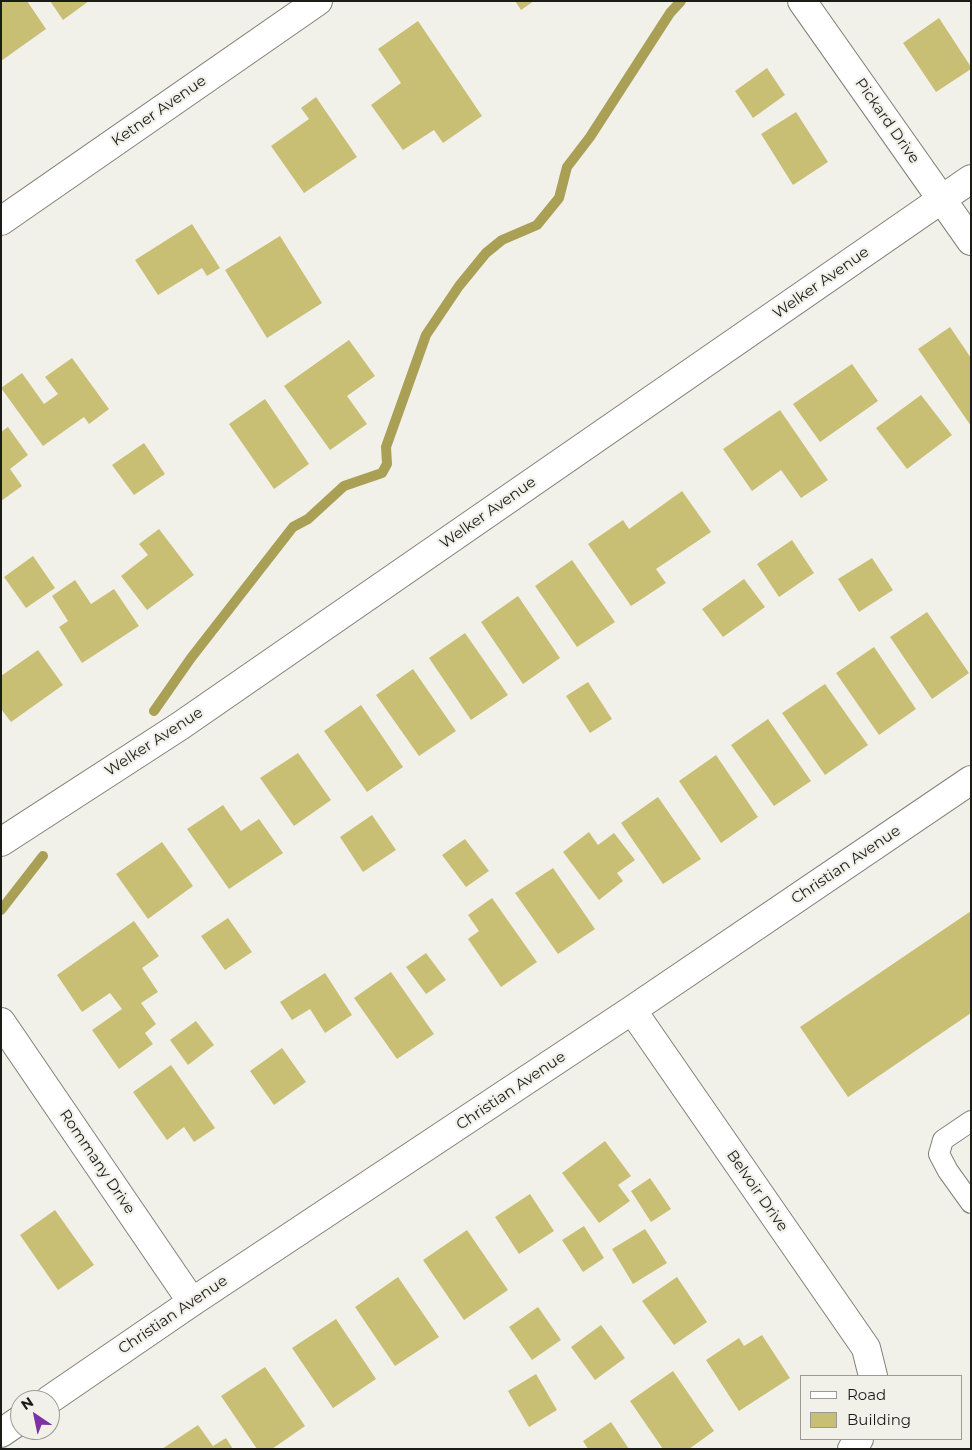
<!DOCTYPE html>
<html>
<head>
<meta charset="utf-8">
<style>
	body { margin:0 }
	#map { position:relative; width:972px; height:1450px; overflow:hidden; background:#f1f1ea; font-family:Montserrat,sans-serif }
	canvas { display:block }
	.frame { position:absolute; inset:0; border:2px solid #1b1b18; pointer-events:none }
	.legend { position:absolute; left:800px; top:1375px; width:162px; height:65px; box-sizing:border-box; background:#f1f1ea; border:1px solid #9b9b96; margin:0; padding:6px 9px; list-style:none; font-size:15px; color:#1b1b18 }
	.legend li { display:flex; align-items:center; gap:10px; height:25px }
	.legend b { width:25px; border:1px solid #9b9b96 }
	.north { position:absolute; left:10px; top:1390px; width:50px; height:50px; box-sizing:border-box; background:#f1f1ea; border:1px solid #9b9b96; border-radius:50%; rotate:326deg; font-size:14px; font-weight:700; line-height:20px; text-align:center; color:#1b1b18 }
	.north::after { content:''; display:block; margin:auto; width:18px; height:22px; background:#7e31a2; clip-path:polygon(50% 0,100% 100%,50% 72%,0 100%) }
</style>
</head>
<body>
<div id="map">
<canvas width="972" height="1450"></canvas>
<div class="frame"></div>
<ul class="legend">
<li><b style="height:6px;background:#fff"></b>Road</li>
<li><b style="height:14px;background:#c8bf74"></b>Building</li>
</ul>
<div class="north">N</div>
</div>
<script>
const c = document.querySelector('canvas').getContext('2d');
c.lineJoin = 'round';
function strokePath(path, color, width, dash) {
  c.strokeStyle = color;
  c.lineWidth = width;
  c.lineCap = dash ? 'butt' : 'round';
  c.setLineDash(dash || []);
  c.stroke(path);
}
function paint(path, color) {
  c.fillStyle = color;
  c.fill(path, 'evenodd');
}
function drawText(font, color, halo, rows, align = 'center') {
  c.font = font + ' Montserrat,sans-serif';
  c.lineWidth = 4.5;
  c.setLineDash([]);
  c.textBaseline = 'middle';
  c.strokeStyle = halo;
  c.fillStyle = color;
  for (const [text, x, y, turn = 0] of rows) {
    c.save();
    c.translate(x, y);
    c.rotate((+turn || 0) * Math.PI / 180);
    c.textAlign = isNaN(turn) ? turn : align;
    if (halo) c.strokeText(text, 0, 0);
    c.fillText(text, 0, 0);
    c.restore();
  }
}
strokePath(new Path2D(`
	M 154,711 L 191,658 L 293,527 L 308,519 L 344,486 L 382,473 L 387,464 L 386,447 L 426,335 L 459,286 L 486,253 L 502,240 L 537,225 L 559,198 L 567,167 L 590,137 L 670,13 L 681,1
	M 1,910 L 43,856`), '#a9a056', 10);
paint(new Path2D(`
	M 1,1 L 27,1 L 46,29 L 1,61 Z
	M 50,1 L 89,1 L 63,20 Z
	M 515,1 L 534,1 L 521,10 Z
	M 939,18 L 971,67 L 971,69 L 936,92 L 903,43 Z
	M 418,21 L 482,116 L 443,143 L 434,130 L 403,150 L 371,105 L 401,83 L 378,49 Z
	M 767,68 L 785,95 L 753,118 L 735,91 Z
	M 316,97 L 357,157 L 304,193 L 271,146 L 309,119 L 301,108 Z
	M 796,112 L 828,162 L 793,185 L 761,134 Z
	M 192,224 L 220,268 L 207,276 L 202,268 L 158,295 L 135,260 Z
	M 280,236 L 322,303 L 267,338 L 225,270 Z
	M 950,327 L 971,358 L 971,426 L 918,349 Z
	M 349,340 L 375,376 L 347,396 L 367,424 L 330,450 L 284,386 Z
	M 72,358 L 109,409 L 89,424 L 84,417 L 43,446 L 1,388 L 22,373 L 44,404 L 58,394 L 45,377 Z
	M 852,364 L 878,401 L 820,442 L 793,404 Z
	M 921,395 L 952,435 L 907,469 L 876,428 Z
	M 265,399 L 309,464 L 274,489 L 229,424 Z
	M 780,410 L 828,480 L 801,498 L 781,470 L 752,491 L 723,449 Z
	M 8,427 L 28,455 L 10,469 L 22,486 L 1,501 L 1,432 Z
	M 144,443 L 165,474 L 134,495 L 112,465 Z
	M 682,491 L 711,532 L 656,569 L 666,583 L 631,606 L 588,544 L 623,520 L 629,529 Z
	M 159,529 L 194,575 L 147,610 L 121,576 L 148,555 L 139,544 Z
	M 792,540 L 814,573 L 779,597 L 757,564 Z
	M 33,556 L 55,588 L 26,608 L 4,577 Z
	M 872,558 L 893,590 L 859,612 L 838,579 Z
	M 572,560 L 615,622 L 577,647 L 535,586 Z
	M 744,579 L 765,607 L 723,637 L 702,609 Z
	M 75,580 L 91,604 L 114,589 L 139,626 L 82,663 L 59,627 L 68,621 L 52,596 Z
	M 518,596 L 560,658 L 523,684 L 481,622 Z
	M 927,612 L 969,673 L 932,699 L 890,637 Z
	M 465,633 L 508,695 L 471,720 L 429,658 Z
	M 874,647 L 916,709 L 879,735 L 836,673 Z
	M 38,650 L 63,685 L 11,722 L 1,709 L 1,676 Z
	M 413,669 L 456,731 L 419,756 L 376,695 Z
	M 588,682 L 612,719 L 590,733 L 566,696 Z
	M 825,684 L 868,745 L 825,775 L 782,713 Z
	M 361,705 L 403,767 L 367,792 L 324,731 Z
	M 768,719 L 811,781 L 774,806 L 731,745 Z
	M 298,753 L 331,800 L 294,826 L 260,778 Z
	M 716,755 L 758,817 L 721,843 L 679,781 Z
	M 658,797 L 701,859 L 663,884 L 621,823 Z
	M 223,805 L 241,831 L 259,819 L 283,853 L 229,889 L 187,829 Z
	M 372,815 L 396,850 L 363,872 L 340,837 Z
	M 589,832 L 598,845 L 614,833 L 635,860 L 617,873 L 623,881 L 599,900 L 563,852 Z
	M 465,839 L 489,871 L 466,887 L 442,855 Z
	M 162,842 L 193,886 L 148,919 L 116,874 Z
	M 553,868 L 595,929 L 558,954 L 515,893 Z
	M 492,898 L 537,962 L 501,987 L 468,939 L 479,931 L 468,915 Z
	M 971,911 L 971,1013 L 848,1097 L 800,1027 Z
	M 228,918 L 252,952 L 225,970 L 201,936 Z
	M 134,921 L 159,956 L 142,968 L 158,992 L 141,1003 L 156,1024 L 145,1033 L 153,1044 L 119,1069 L 92,1030 L 122,1009 L 110,993 L 82,1012 L 57,975 Z
	M 426,953 L 446,980 L 426,994 L 406,967 Z
	M 391,972 L 434,1034 L 397,1059 L 354,998 Z
	M 325,973 L 352,1015 L 325,1033 L 310,1009 L 292,1020 L 280,1002 Z
	M 196,1021 L 214,1045 L 188,1065 L 170,1040 Z
	M 282,1048 L 306,1082 L 274,1105 L 250,1071 Z
	M 171,1065 L 215,1128 L 194,1142 L 184,1127 L 167,1140 L 133,1092 Z
	M 605,1141 L 631,1176 L 618,1185 L 630,1201 L 599,1223 L 562,1173 Z
	M 650,1178 L 671,1209 L 651,1222 L 631,1191 Z
	M 530,1194 L 554,1231 L 519,1254 L 495,1217 Z
	M 55,1210 L 94,1265 L 58,1290 L 20,1235 Z
	M 584,1226 L 604,1258 L 583,1272 L 562,1240 Z
	M 645,1229 L 667,1263 L 633,1284 L 612,1249 Z
	M 467,1230 L 508,1290 L 464,1320 L 423,1260 Z
	M 398,1277 L 439,1337 L 395,1366 L 355,1307 Z
	M 677,1277 L 707,1322 L 674,1345 L 642,1301 Z
	M 538,1307 L 561,1340 L 532,1360 L 509,1327 Z
	M 336,1319 L 376,1379 L 333,1408 L 292,1348 Z
	M 601,1325 L 625,1358 L 595,1380 L 571,1347 Z
	M 762,1335 L 790,1378 L 739,1411 L 706,1360 L 739,1338 L 744,1346 Z
	M 265,1367 L 305,1426 L 272,1449 L 257,1449 L 221,1396 Z
	M 673,1371 L 714,1431 L 689,1449 L 663,1449 L 630,1401 Z
	M 536,1374 L 557,1410 L 529,1427 L 508,1391 Z
	M 611,1422 L 629,1449 L 588,1449 L 583,1441 Z
	M 198,1425 L 213,1446 L 226,1438 L 233,1449 L 162,1449 Z`), '#c8bf74');
const service = new Path2D(`
	M 971,1121 L 943,1140 L 939,1154 L 948,1171 L 971,1203`);
const minor = new Path2D(`
	M 802,1 L 971,241
	M 1,221 L 318,1
	M 1,842 L 180,726 L 971,179
	M 632,1010 L 866,1348 L 873,1376
	M 1,1022 L 192,1302
	M 49,1400 L 192,1302 L 632,1010 L 971,780
	M 1,1433 L 20,1420
	M 852,1449 L 859,1439`);
strokePath(service, '#808079', 22);
strokePath(minor, '#808079', 30);
strokePath(service, '#fff', 20);
strokePath(minor, '#fff', 28);
drawText('15px', '#1b1b18', '#f1f1ea', [
	["Ketner Avenue",159,111,-35],
	["Pickard Drive",887,121,55],
	["Welker Avenue",821,283,-35],
	["Welker Avenue",488,513,-35],
	["Welker Avenue",154,742,-33],
	["Christian Avenue",846,865,-34],
	["Christian Avenue",511,1091,-34],
	["Rommany Drive",97,1162,56],
	["Belvoir Drive",757,1191,55],
	["Christian Avenue",173,1315,-34]
]);
</script>
</body>
</html>
